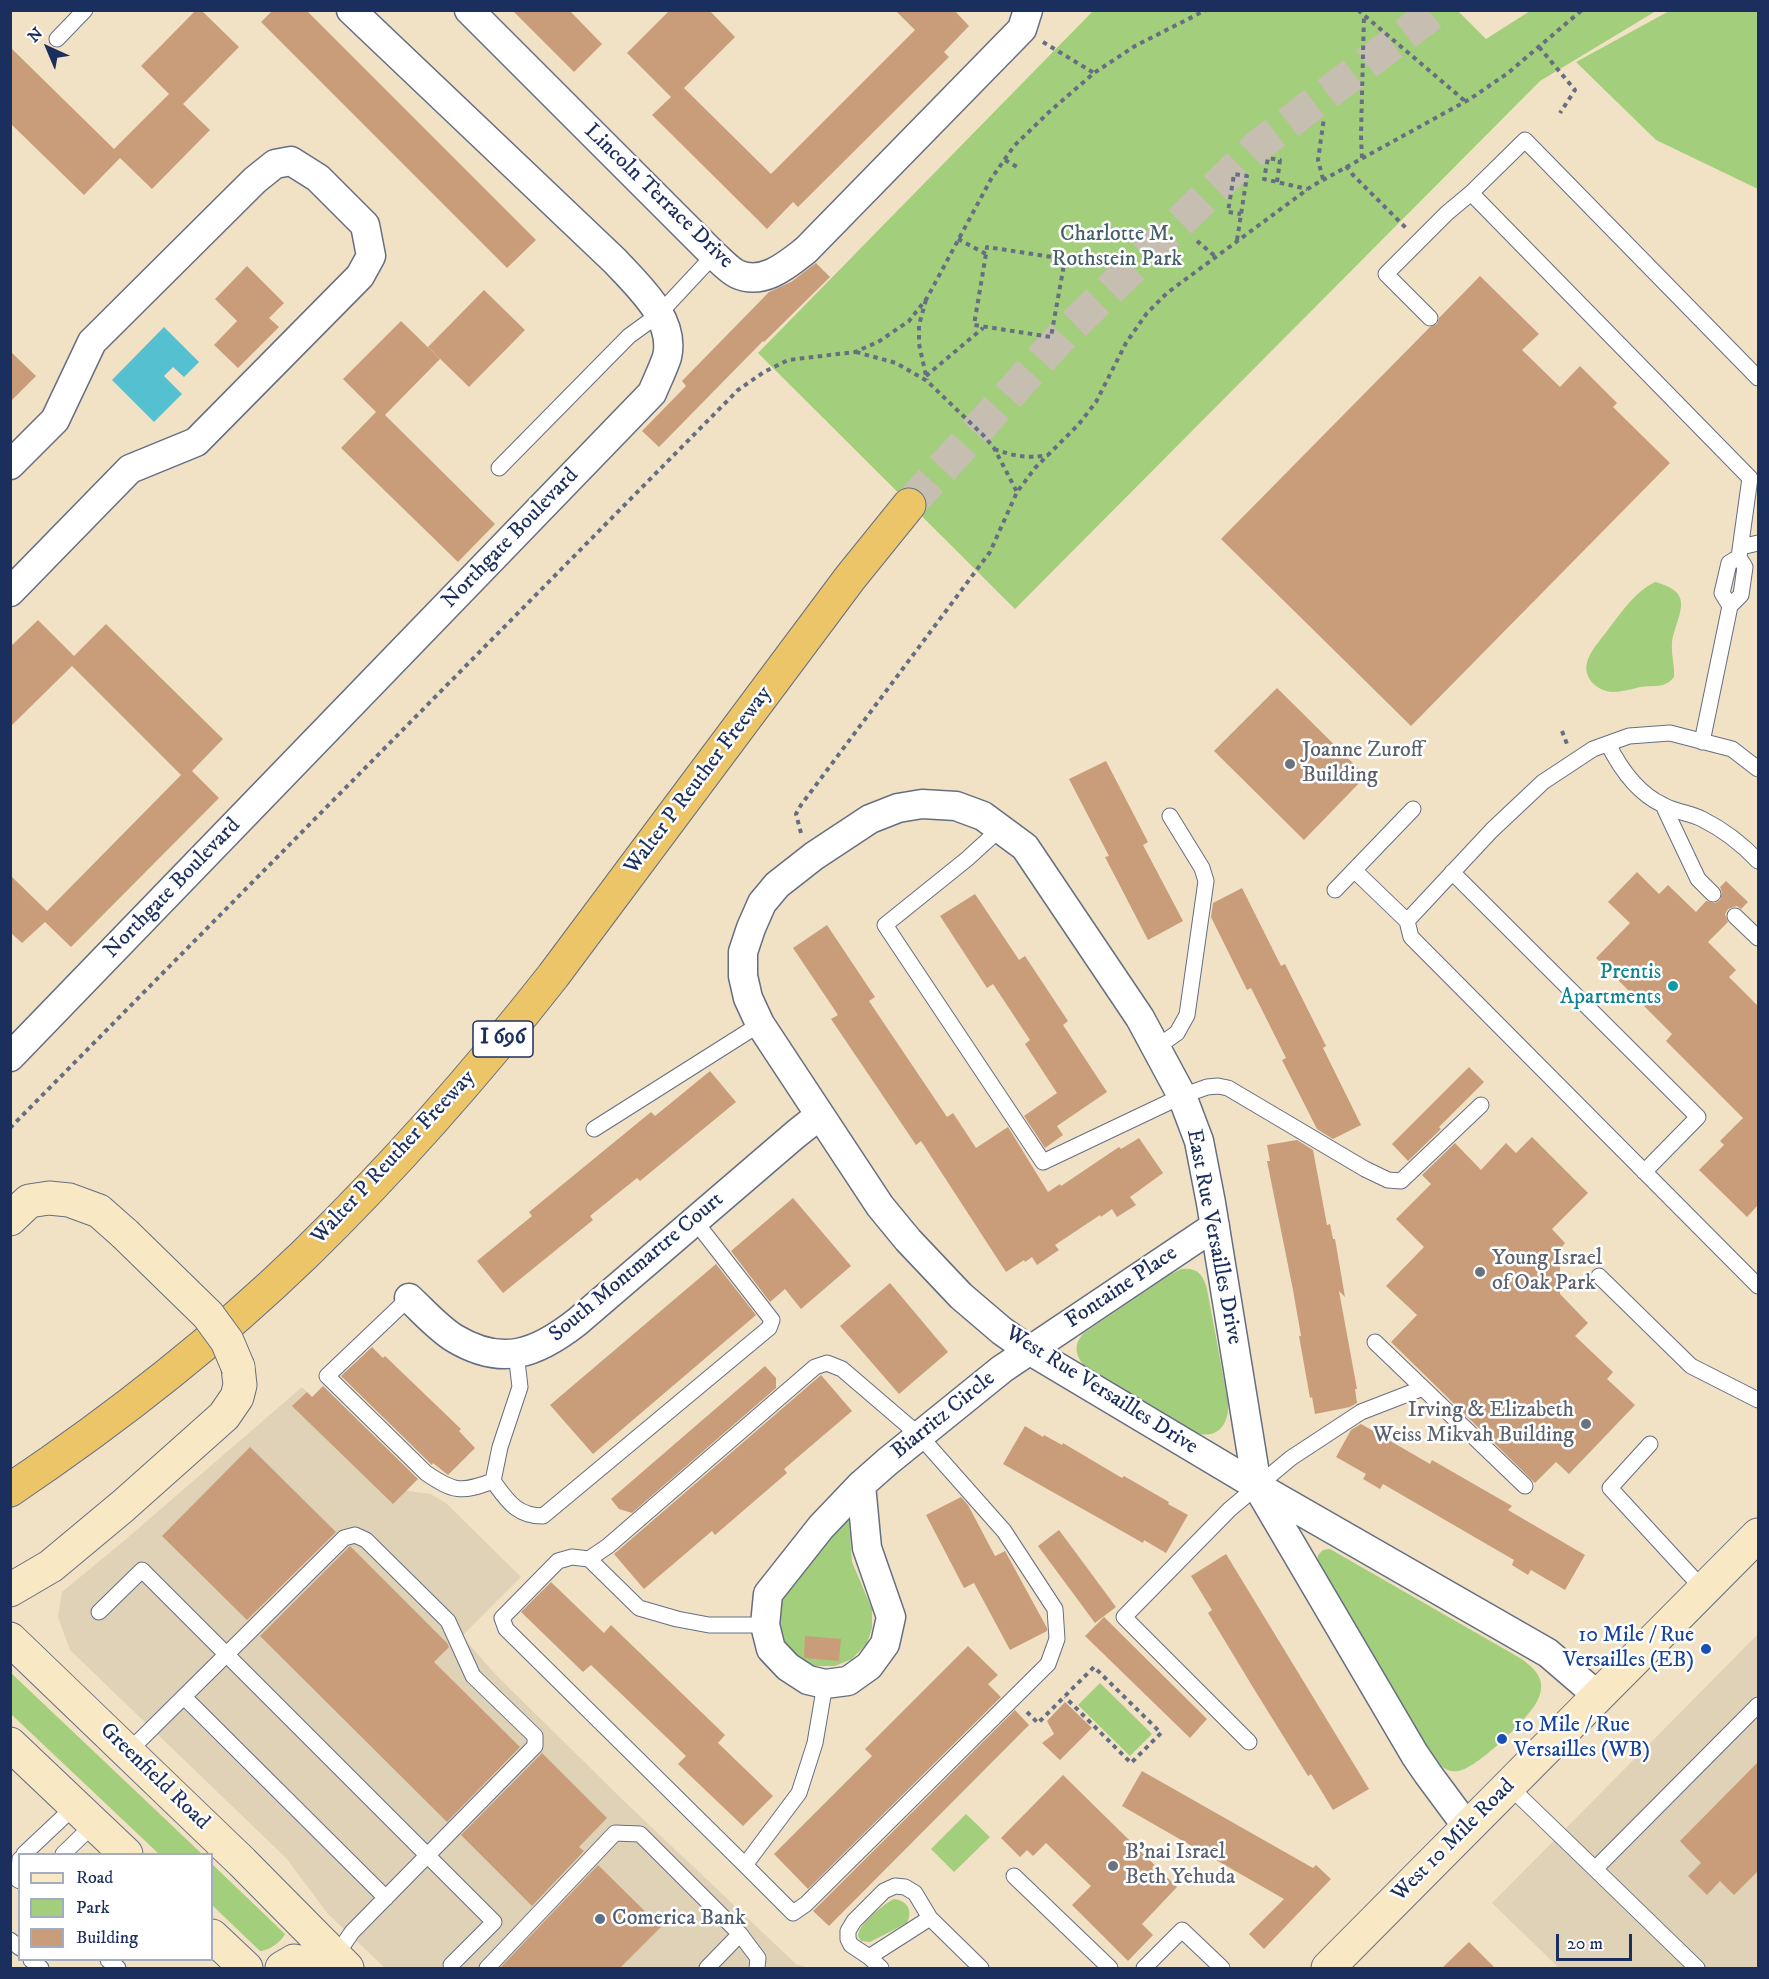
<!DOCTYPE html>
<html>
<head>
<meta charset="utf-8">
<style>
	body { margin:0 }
	#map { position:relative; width:1769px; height:1979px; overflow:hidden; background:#f1e2c5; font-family:"IM FELL DW Pica",serif }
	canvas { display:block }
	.frame { position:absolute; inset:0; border:12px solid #1b2f5e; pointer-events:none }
	.legend { position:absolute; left:18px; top:1853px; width:195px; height:108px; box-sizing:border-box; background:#fff; border:2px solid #a4acbf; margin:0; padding:8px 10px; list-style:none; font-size:18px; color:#1b2f5e }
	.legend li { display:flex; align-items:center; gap:12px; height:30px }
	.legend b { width:30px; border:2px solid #a4acbf }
	.north { position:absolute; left:18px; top:18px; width:60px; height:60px; -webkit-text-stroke:4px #fff; paint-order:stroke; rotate:316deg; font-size:16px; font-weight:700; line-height:24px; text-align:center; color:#1b2f5e }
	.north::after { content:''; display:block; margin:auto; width:21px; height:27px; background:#1b2f5e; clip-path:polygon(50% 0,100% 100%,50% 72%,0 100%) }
	.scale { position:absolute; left:1556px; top:1934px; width:76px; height:27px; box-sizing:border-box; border:3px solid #1b2f5e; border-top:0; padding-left:8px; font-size:18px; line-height:21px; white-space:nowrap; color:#1b2f5e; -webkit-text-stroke:4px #fff; paint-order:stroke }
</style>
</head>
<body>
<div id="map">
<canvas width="1769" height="1979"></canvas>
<div class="frame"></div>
<ul class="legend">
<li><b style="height:8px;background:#f8e8c3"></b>Road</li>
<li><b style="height:16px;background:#a3ce7b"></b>Park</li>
<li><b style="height:16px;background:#c99d79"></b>Building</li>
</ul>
<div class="north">N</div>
<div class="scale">20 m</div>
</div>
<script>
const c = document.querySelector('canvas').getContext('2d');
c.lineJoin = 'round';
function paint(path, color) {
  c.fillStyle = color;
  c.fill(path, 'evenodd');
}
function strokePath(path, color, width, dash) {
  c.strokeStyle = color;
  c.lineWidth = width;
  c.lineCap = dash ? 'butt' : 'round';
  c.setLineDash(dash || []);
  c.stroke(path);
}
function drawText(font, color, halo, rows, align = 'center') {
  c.font = font + ' "IM FELL DW Pica",serif';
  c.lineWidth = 5;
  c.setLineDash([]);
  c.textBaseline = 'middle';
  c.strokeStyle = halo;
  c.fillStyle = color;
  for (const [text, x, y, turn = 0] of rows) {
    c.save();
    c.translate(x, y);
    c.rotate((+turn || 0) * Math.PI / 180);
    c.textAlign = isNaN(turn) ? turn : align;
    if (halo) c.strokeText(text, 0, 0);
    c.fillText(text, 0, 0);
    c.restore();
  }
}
paint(new Path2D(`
	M 302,1387 L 408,1491 L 431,1494 L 447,1504 L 521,1577 L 462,1636 L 496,1675 L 625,1802 L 796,1964 L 809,1968 L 385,1968 L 328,1914 L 286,1858 L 70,1650 L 58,1617 L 62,1592 L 125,1540 Z
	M 1758,1634 L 1758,1968 L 1559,1968 L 1492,1903 Z`), '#e0d2b6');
paint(new Path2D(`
	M 1671,10 L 1758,11 L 1758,189 L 1656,140 L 1576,62 Z
	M 1093,11 L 1458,11 L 1486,39 L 1530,11 L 1656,11 L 1540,81 L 1015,609 L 758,353 Z
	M 1655,582 C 1698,593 1676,615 1672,643 C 1671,655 1675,666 1674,677 C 1665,689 1653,685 1640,687 C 1631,689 1622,692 1613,692 C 1595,691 1580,675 1589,657 C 1594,646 1603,637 1610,627 C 1624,609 1635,592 1655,582 Z
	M 1181,1269 C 1198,1267 1203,1275 1207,1289 L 1228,1402 C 1230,1425 1216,1441 1194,1432 L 1085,1367 C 1075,1355 1073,1344 1084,1333 L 1171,1274 Z
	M 841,1520 L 847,1519 L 849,1522 L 852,1562 L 872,1609 L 872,1628 L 867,1643 L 852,1659 L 835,1666 L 815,1666 L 803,1662 L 783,1643 L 778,1631 L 779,1601 Z
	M 1330,1549 L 1520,1658 C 1529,1664 1539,1672 1541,1683 C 1542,1690 1539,1699 1535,1705 C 1525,1721 1476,1769 1458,1771 C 1447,1773 1441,1766 1434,1758 L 1317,1564 L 1318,1555 L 1323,1550 Z
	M 10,1672 L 202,1854 L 159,1854 L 11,1714 Z
	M 1100,1683 L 1152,1734 L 1130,1756 L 1078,1705 Z
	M 966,1814 L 990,1837 L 954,1872 L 931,1849 Z
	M 212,1864 L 285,1934 C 282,1941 269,1951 260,1951 L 212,1905 Z
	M 894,1899 C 908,1901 913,1911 907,1923 L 870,1942 L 861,1941 C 859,1937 857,1936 859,1932 C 861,1923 886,1902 894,1899 Z`), '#a3ce7b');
paint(new Path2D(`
	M 164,327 L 199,362 L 184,377 L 173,367 L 164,376 L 182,394 L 154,422 L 112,380 Z`), '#55c0d0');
paint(new Path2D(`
	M 196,10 L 201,10 L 239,47 L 183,104 L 210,130 L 152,189 L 120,158 L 84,195 L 10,123 L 10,47 L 114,149 L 169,94 L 141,66 Z
	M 273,10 L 306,10 L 536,240 L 507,268 L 261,22 Z
	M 512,10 L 569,10 L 602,44 L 574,72 Z
	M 670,10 L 709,10 L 735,37 L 684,88 L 771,174 L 915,30 L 895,10 L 954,10 L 969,26 L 944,52 L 949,57 L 798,207 L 793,202 L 767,229 L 652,115 L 671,97 L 627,53 Z
	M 816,263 L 830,277 L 764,342 L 763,341 L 659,447 L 642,431 L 686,386 L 682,381 L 769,292 L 791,282 Z
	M 247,266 L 284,303 L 269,318 L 279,327 L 238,368 L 214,345 L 237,321 L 215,299 Z
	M 1480,276 L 1539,334 L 1522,350 L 1560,387 L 1580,366 L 1617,403 L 1613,407 L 1670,463 L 1411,726 L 1221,539 L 1430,327 L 1437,324 L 1439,318 Z
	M 484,290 L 525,330 L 469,387 L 428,347 Z
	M 401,321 L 440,359 L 385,415 L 495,524 L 458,562 L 341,448 L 376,412 L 343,379 Z
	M 10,351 L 36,376 L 10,402 Z
	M 38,620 L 74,656 L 106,624 L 223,739 L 192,771 L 219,798 L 71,947 L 45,922 L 22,943 L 10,932 L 10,875 L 47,911 L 181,775 L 72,666 L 10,727 L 10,647 Z
	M 1277,688 L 1366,776 L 1304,840 L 1214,751 Z
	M 1106,761 L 1148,842 L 1143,845 L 1183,921 L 1148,940 L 1105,857 L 1109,856 L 1069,779 Z
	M 1637,872 L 1659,894 L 1668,885 L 1696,912 L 1706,901 L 1715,903 L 1720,900 L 1722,892 L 1720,887 L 1726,881 L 1748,902 L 1741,909 L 1737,906 L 1728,909 L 1725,914 L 1728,922 L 1708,942 L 1736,970 L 1729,977 L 1758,1006 L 1758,1205 L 1747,1217 L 1699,1170 L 1724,1145 L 1720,1141 L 1743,1118 L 1666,1041 L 1672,1034 L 1596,958 L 1630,923 L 1608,902 Z
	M 1242,888 L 1281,966 L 1285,964 L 1326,1046 L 1323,1048 L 1361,1125 L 1333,1139 L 1317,1129 L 1282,1060 L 1286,1058 L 1251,988 L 1247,990 L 1211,917 L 1213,903 Z
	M 975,894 L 1019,960 L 1025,956 L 1068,1021 L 1063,1025 L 1107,1092 L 1057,1126 L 1063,1135 L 1045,1148 L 1024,1116 L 1057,1093 L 1025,1044 L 1030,1040 L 993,984 L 987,988 L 940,916 Z
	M 827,925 L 875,997 L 869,1001 L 947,1117 L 953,1113 L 976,1148 L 1008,1127 L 1048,1192 L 1060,1184 L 1061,1186 L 1119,1147 L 1121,1149 L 1139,1138 L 1163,1173 L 1130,1197 L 1136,1205 L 1117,1217 L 1112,1209 L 1101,1217 L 1100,1215 L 1055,1245 L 1059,1250 L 1037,1265 L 1032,1257 L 1025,1262 L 1024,1260 L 1006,1272 L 921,1141 L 916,1145 L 831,1019 L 838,1015 L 793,948 Z
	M 1469,1067 L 1484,1082 L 1439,1127 L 1441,1129 L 1408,1161 L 1392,1144 Z
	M 710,1071 L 736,1102 L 640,1181 L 637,1178 L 590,1216 L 593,1220 L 503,1293 L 477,1261 L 532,1216 L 529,1212 L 651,1112 L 655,1116 Z
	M 1532,1137 L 1588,1193 L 1552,1229 L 1565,1243 L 1560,1249 L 1560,1294 L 1588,1323 L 1575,1336 L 1613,1372 L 1607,1379 L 1635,1405 L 1569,1474 L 1556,1462 L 1535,1483 L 1391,1342 L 1417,1315 L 1386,1286 L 1424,1247 L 1396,1219 L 1431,1184 L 1422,1175 L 1455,1143 L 1481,1170 L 1506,1143 L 1516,1153 Z
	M 1297,1140 L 1313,1150 L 1327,1225 L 1330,1224 L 1333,1239 L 1335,1239 L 1345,1297 L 1339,1291 L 1357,1389 L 1355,1389 L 1357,1403 L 1350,1407 L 1315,1414 L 1312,1397 L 1310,1398 L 1299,1336 L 1301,1336 L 1293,1290 L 1267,1161 L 1270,1161 L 1267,1145 Z
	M 793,1198 L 851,1266 L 801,1309 L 785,1289 L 770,1302 L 731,1251 Z
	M 716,1264 L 756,1315 L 593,1454 L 550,1405 Z
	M 890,1283 L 948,1352 L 899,1394 L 840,1326 Z
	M 372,1347 L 383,1358 L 385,1356 L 461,1429 L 459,1431 L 475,1448 L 448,1475 L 433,1463 L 432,1465 L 341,1376 Z
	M 765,1366 L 776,1378 L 776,1388 L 632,1513 L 619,1509 L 611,1499 Z
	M 821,1375 L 852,1411 L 784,1469 L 787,1473 L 715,1535 L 712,1531 L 644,1589 L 614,1554 Z
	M 323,1386 L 418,1479 L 393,1504 L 292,1406 L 307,1392 L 312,1397 Z
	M 1361,1424 L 1430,1464 L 1432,1460 L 1512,1506 L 1508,1510 L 1585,1555 L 1565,1590 L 1531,1570 L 1528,1575 L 1512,1565 L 1514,1560 L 1383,1484 L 1380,1489 L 1363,1479 L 1366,1474 L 1336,1457 L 1351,1430 Z
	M 1025,1426 L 1043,1437 L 1044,1435 L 1062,1445 L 1063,1443 L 1122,1478 L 1124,1476 L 1169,1502 L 1168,1504 L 1188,1515 L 1166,1553 L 1144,1540 L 1143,1543 L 1003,1464 Z
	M 250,1447 L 336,1532 L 247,1620 L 162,1536 Z
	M 961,1497 L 968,1505 L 995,1556 L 1005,1551 L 1047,1628 L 1047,1631 L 1010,1650 L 974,1583 L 964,1588 L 926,1515 Z
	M 1059,1530 L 1116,1607 L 1095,1623 L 1038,1546 Z
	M 350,1546 L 447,1643 L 449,1647 L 434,1662 L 520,1747 L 447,1822 L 260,1636 Z
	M 1226,1554 L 1369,1789 L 1333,1810 L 1311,1774 L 1308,1776 L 1254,1689 L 1208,1613 L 1212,1610 L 1191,1576 Z
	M 551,1582 L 604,1633 L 611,1625 L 725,1735 L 718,1743 L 773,1796 L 743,1826 L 678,1764 L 686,1756 L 591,1665 L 583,1672 L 521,1612 Z
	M 1104,1617 L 1207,1719 L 1190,1738 L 1085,1636 Z
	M 805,1636 L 841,1639 L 839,1661 L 804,1658 Z
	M 968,1646 L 998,1675 L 988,1684 L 1001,1697 L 808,1889 L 774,1854 L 872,1756 L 865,1749 Z
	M 1065,1702 L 1092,1728 L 1060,1760 L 1042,1743 L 1054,1734 L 1047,1721 Z
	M 1015,1710 L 1029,1725 L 829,1926 L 813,1911 Z
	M 542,1753 L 607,1818 L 579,1847 L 584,1851 L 532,1906 L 461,1835 Z
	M 1758,1762 L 1758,1871 L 1734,1895 L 1720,1881 L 1707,1895 L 1688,1876 L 1701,1863 L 1680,1841 Z
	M 1142,1771 L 1313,1868 L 1316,1865 L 1331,1879 L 1264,1949 L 1249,1934 L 1284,1899 L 1122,1806 Z
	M 1063,1775 L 1177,1887 L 1142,1924 L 1153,1935 L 1128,1961 L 1072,1905 L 1091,1886 L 1046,1843 L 1033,1856 L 1027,1850 L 1020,1857 L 1001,1838 Z
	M 598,1865 L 661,1927 L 620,1968 L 500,1968 Z
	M 1469,1942 L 1495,1968 L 1442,1968 Z`), '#c99d79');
strokePath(new Path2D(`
	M 909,505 L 1063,335 L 1259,145 L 1437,10`), '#c6beb0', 33, [33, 16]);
const lane = new Path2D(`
	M 57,39 L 85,10
	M 1430,318 L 1386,274 L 1447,213 L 1471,193
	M 499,468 L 629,336 L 658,315 L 714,255
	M 1741,547 L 1758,543
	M 1730,606 L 1722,593 L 1729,563 L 1739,557
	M 1702,742 L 1730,606 L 1741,595 L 1745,567 L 1739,557 L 1750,478 L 1471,193 L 1525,140 L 1758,378
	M 1608,744 C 1620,768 1637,793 1663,805 C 1675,812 1690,813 1702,819 C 1724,830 1742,844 1758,861
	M 1758,769 L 1732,749 L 1670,733 L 1629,736 L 1593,749 L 1543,782 L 1492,830 L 1407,921 L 1411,937 L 1758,1286
	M 1663,805 L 1698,879 L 1713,894
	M 1001,828 L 967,859 L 885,925 L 1043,1162 L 1182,1096 L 1207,1087 L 1218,1086 L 1228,1088 L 1365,1169 L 1388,1180 L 1401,1181 L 1481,1105
	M 1354,870 L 1407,921
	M 1452,872 L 1698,1117 L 1644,1172
	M 1335,890 L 1413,809
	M 1735,916 L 1758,938
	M 1157,1047 L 1177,1033 L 1187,1015 L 1206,881 L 1202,868 L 1170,816
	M 594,1129 L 760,1024
	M 1599,1276 L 1691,1366 L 1758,1400
	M 409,1298 L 327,1376 L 426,1473 C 454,1492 461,1493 493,1481
	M 1375,1342 L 1525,1486
	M 516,1353 L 520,1387 L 500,1447 L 493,1481 C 507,1500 516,1516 543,1516 L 769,1328 L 772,1320 L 695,1221
	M 1650,1444 L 1610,1488 L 1704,1590
	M 589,1559 L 639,1608 L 677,1619 L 709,1625 L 765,1625
	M 99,1612 L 142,1570 L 494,1922 L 451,1965
	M 184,1697 L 386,1898
	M 1249,1742 L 1124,1617 L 1230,1509 L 1291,1458 L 1361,1412 L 1423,1388
	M 128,1752 L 344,1538 L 355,1535 L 366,1540 L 448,1621 L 473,1676 L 535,1736 L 535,1746 L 352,1932 L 335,1957
	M 1509,1786 L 1595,1869 L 1758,1705
	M 24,1854 L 75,1806
	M 63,1854 L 94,1824
	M 20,1859 L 18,1880 L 20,1881
	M 745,1865 L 506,1629 L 502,1618 L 558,1561 L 572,1557 L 589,1559 L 608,1546 L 815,1367 L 827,1363 L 842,1369 L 919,1435 L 1004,1531 L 1055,1609 L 1057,1639 L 1048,1664 L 806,1904 L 793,1913 L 745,1865 L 799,1793 L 815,1743 L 825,1684
	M 1595,1869 L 1697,1968
	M 1014,1876 L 1110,1968
	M 10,1940 L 20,1948
	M 869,1957 L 930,1918
	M 31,1960 L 41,1968
	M 108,1960 L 118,1968
	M 487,1968 L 615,1833 L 640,1834 L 740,1934 L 758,1958 L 757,1968
	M 707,1968 L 740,1934
	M 881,1968 L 869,1957 L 851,1945 L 848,1939 L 848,1931 L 854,1921 L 884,1891 L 895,1886 L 905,1887 L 915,1893 L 930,1918 L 981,1968
	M 1144,1968 L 1182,1930 L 1222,1968`);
const street = new Path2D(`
	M 469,10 L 714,255 C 721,261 729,270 737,274 C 763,286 787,265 806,250 L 1022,29 L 1028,10
	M 10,465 L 55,420 L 92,342 L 255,180 L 275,164 L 291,161 L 318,178 L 365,225 L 371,256 L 360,276 L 196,442 L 130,469 L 10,592
	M 10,1057 L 652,393 C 657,381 663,369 667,357 C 676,319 638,286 615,261 L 351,10
	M 409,1298 C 423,1311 438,1328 454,1338 C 502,1367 536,1354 577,1322 L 796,1134 L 820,1115
	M 861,1485 L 867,1548 L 891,1617 L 885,1644 L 869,1666 L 848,1681 L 825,1684 L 808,1680 L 788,1667 L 771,1649 L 765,1625 L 768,1594 L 821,1527 L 861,1485 L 887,1462 L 1002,1369 L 1215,1226
	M 1468,1828 L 1428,1774 L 1415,1755 L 1257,1486 L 1211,1203 L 1199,1141 L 1182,1096 L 1140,1018 L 1025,847 L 983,816 L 956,806 L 922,804 L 898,808 L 870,819 L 814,856 L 777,885 L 762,903 L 751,928 L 743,952 L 743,976 L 748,998 L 760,1024 L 880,1206 L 908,1240 L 961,1296 L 1002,1331 L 1029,1350 L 1257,1486 L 1548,1653 L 1598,1696`);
const secondary = new Path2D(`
	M 10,1219 L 29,1201 L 49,1198 L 69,1200 L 99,1211 L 125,1234
	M 10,1590 L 51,1566 L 123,1506 L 224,1416 L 237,1397 L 240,1385 L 238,1367
	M 10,1639 L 242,1862 L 347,1968
	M 10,1744 L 126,1854
	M 212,1936 L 246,1968
	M 282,1968 L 294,1961 L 310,1964 L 317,1968
	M 1328,1968 L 1758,1535`);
const highway = new Path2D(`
	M 10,1490 C 114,1420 215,1341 305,1254 C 394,1167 476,1074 553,976 L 850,578 L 909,505`);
strokePath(lane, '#666e82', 17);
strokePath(street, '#666e82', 31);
strokePath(secondary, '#666e82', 35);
strokePath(highway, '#666e82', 35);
strokePath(new Path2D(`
	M 1358,10 L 1465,101
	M 1043,42 L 1094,73
	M 1539,47 L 1575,90 L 1560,113
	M 1362,158 L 1361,135 L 1364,15
	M 1005,160 L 1019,168
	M 1346,166 L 1353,175 L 1406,228
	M 1323,179 L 1318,160 L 1324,118
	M 1277,182 L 1280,160 L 1268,158 L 1264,179 L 1307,189
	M 958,239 L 986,254 L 987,247 L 1065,259 L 1051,337 L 974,325 L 986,254
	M 1237,240 L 1247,176 L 1234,174 L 1228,212 L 1241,214
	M 1197,241 L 1216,257
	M 926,300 L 919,325 L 919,344 L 927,380
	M 856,352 L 896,363 L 927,381 L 984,436 L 994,448 L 1017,492
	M 926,376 L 983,328
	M 994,449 C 1014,456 1027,459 1048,455
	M 1562,731 L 1567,744
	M 801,833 L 796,814 L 801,805 L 990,552 L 1017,492 L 1035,468 L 1079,424 L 1096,402 L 1126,343 L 1147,313 L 1167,293 L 1312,186 L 1470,99 L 1508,73 L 1582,10
	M 10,1128 L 738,390 L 764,372 L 788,360 L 855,352 L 878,342 L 909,321 L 927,298 L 991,179 L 1014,146 L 1049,112 L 1094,73 L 1135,46 L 1206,10
	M 1027,1712 L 1038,1723 L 1094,1667 L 1161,1733 L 1131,1763 L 1065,1697`), '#666e82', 4, [4.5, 4.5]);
strokePath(lane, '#fff', 15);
strokePath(street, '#fff', 28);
strokePath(secondary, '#f8e8c3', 33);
strokePath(highway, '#edc569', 33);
const secondaryBridge = new Path2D(`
	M 125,1234 L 208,1315 L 227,1341 L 238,1367`);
strokePath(secondaryBridge, '#666e82', 35, []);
strokePath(secondaryBridge, '#f8e8c3', 33);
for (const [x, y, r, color] of [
	[1290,764,6,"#6b7280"],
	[1673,986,6,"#0f9aa8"],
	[1480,1272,6,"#6b7280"],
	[1586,1424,6,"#6b7280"],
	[1706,1649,6,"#1a4fb4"],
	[1502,1739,6,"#1a4fb4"],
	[1113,1866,6,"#6b7280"],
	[600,1919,6,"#5c6f8a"]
]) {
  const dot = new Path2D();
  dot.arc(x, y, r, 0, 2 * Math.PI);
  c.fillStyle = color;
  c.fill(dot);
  strokePath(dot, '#fff', 2);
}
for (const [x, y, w] of [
	[503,1039,60]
]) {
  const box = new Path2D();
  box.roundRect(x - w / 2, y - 18, w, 36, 4.5);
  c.fillStyle = '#fff';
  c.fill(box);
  strokePath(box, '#1b2f5e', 1.5);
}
drawText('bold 21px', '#1b2f5e', null, [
	["I 696",503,1039]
]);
drawText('22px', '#1b2f5e', '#fff', [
	["Lincoln Terrace Drive",658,197,44],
	["Northgate Boulevard",511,539,-46],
	["Walter P Reuther Freeway",699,781,-53],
	["Northgate Boulevard",173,889,-46],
	["Walter P Reuther Freeway",394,1158,-47],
	["East Rue Versailles Drive",1213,1237,79],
	["South Montmartre Court",637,1268,-40],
	["Fontaine Place",1122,1288,-34],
	["West Rue Versailles Drive",1101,1391,32],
	["Biarritz Circle",944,1416,-39],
	["Greenfield Road",154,1777,44],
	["West 10 Mile Road",1454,1841,-45]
]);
drawText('22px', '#445f67', '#fff', [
	["Charlotte M.",1117,235],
	["Rothstein Park",1117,260]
]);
drawText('22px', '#5b616d', '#fff', [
	["Joanne Zuroff",1302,751],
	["Building",1302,776],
	["Young Israel",1492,1259],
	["of Oak Park",1492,1284],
	["Irving & Elizabeth",1574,1411,"right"],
	["Weiss Mikvah Building",1574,1436,"right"],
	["B'nai Israel",1125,1853],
	["Beth Yehuda",1125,1878]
], 'left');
drawText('22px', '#0d838f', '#fff', [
	["Prentis",1661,973],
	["Apartments",1661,998]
], 'right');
drawText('22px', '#164399', '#fff', [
	["10 Mile / Rue",1694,1636],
	["Versailles (EB)",1694,1661],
	["10 Mile / Rue",1514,1726,"left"],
	["Versailles (WB)",1514,1751,"left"]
], 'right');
drawText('22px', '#4e5e75', '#fff', [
	["Comerica Bank",612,1919]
], 'left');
</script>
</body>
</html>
